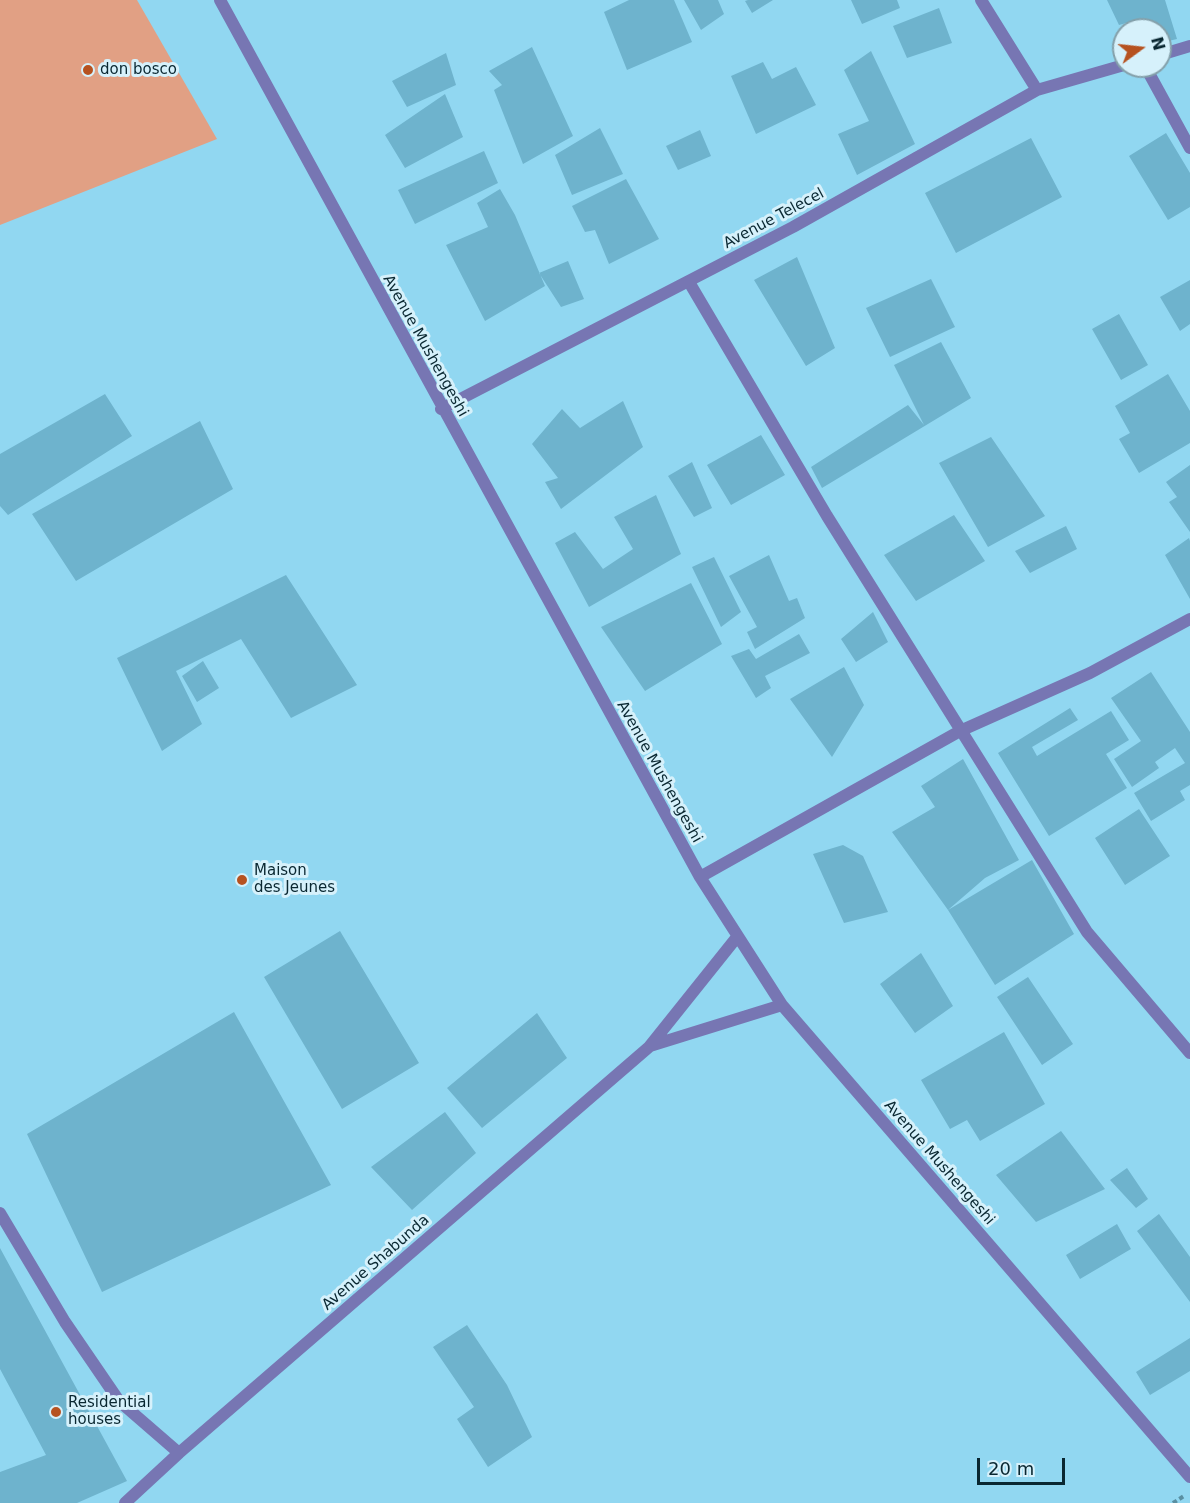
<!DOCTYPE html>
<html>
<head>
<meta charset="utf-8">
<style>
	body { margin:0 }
	#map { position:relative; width:1190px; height:1503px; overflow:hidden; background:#91d7f1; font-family:"DejaVu Sans",sans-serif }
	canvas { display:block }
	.north { position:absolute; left:1112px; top:18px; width:60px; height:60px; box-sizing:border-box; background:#d6f1fb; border:2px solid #84a0aa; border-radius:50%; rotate:75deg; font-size:16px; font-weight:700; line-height:24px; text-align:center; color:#092731 }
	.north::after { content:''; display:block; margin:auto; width:21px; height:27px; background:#b65220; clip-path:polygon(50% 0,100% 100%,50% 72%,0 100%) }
	.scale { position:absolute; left:977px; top:1458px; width:88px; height:27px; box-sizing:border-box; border:3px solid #092731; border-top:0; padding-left:8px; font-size:18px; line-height:21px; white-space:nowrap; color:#092731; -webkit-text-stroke:4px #d6f1fb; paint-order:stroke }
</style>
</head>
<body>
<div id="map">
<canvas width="1190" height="1503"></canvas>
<div class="north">N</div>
<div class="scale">20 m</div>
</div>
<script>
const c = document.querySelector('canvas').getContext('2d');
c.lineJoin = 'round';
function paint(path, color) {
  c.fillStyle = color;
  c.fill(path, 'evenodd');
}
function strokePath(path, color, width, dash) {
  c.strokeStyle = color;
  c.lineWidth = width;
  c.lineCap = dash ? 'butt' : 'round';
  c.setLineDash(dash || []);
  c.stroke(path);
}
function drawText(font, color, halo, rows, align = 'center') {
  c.font = font + ' "DejaVu Sans",sans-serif';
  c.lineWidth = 6;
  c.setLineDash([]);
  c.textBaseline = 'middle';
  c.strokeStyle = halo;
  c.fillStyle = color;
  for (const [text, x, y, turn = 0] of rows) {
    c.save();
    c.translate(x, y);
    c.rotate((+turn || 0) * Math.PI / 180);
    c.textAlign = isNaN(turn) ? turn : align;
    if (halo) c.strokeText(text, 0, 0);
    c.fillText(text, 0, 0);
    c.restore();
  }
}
paint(new Path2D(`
	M 0,0 L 137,0 L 217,139 L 0,225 Z`), '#e1a084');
paint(new Path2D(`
	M 629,0 L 674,0 L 692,42 L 627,70 L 604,12 Z
	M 684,0 L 718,0 L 724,14 L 701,30 Z
	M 748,0 L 773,0 L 752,13 L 745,1 Z
	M 851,0 L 897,0 L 900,8 L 862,24 Z
	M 1107,0 L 1165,0 L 1177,39 L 1160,43 L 1160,30 L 1133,30 L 1130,22 L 1119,25 Z
	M 939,8 L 952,43 L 907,58 L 893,26 Z
	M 532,47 L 573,136 L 523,164 L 494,90 L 502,85 L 489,71 Z
	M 871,51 L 915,144 L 857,175 L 838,134 L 869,121 L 844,70 Z
	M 446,53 L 456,85 L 407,107 L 392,81 Z
	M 763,62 L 772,79 L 796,67 L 816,105 L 756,134 L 731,76 Z
	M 445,94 L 463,137 L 405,168 L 385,135 Z
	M 600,128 L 623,174 L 572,195 L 555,155 Z
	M 700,130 L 711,156 L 678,170 L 666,146 Z
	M 1166,133 L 1190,173 L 1190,207 L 1168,220 L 1129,156 Z
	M 1031,138 L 1062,197 L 956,253 L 925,193 Z
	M 484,151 L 498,183 L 415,224 L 398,190 Z
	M 626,179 L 659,239 L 609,264 L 595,230 L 585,232 L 572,206 Z
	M 500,189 L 515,215 L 545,286 L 485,321 L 446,245 L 488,227 L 477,203 Z
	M 797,257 L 835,348 L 806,366 L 754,280 Z
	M 568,261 L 584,299 L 561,307 L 539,273 Z
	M 931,279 L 955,327 L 890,357 L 866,308 Z
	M 1190,280 L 1190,324 L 1180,331 L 1160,297 Z
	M 1119,314 L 1148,365 L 1121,380 L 1092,329 Z
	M 941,342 L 971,398 L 822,488 L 811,467 L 908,405 L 924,425 L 894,365 Z
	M 1168,374 L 1190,411 L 1190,443 L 1139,473 L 1119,439 L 1130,433 L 1115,406 Z
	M 105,394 L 132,436 L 8,515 L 0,506 L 0,454 Z
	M 623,401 L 643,447 L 561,509 L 545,482 L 558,478 L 532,444 L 562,409 L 580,428 Z
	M 200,421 L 233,489 L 76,581 L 32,514 Z
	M 761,435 L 785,475 L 731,505 L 707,465 Z
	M 991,437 L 1045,516 L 988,547 L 939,463 Z
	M 692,462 L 712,508 L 694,517 L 668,476 Z
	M 1190,465 L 1190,532 L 1169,502 L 1177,497 L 1166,482 Z
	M 656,495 L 681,554 L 589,607 L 555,543 L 575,532 L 603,569 L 633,549 L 614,517 Z
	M 954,515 L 985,561 L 916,601 L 884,555 Z
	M 1066,526 L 1077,549 L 1030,573 L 1015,551 Z
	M 1189,538 L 1190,541 L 1190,599 L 1165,555 Z
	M 769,555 L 789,601 L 797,598 L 805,618 L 755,649 L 747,632 L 757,627 L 729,576 Z
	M 714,557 L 741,612 L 721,627 L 692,567 Z
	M 286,575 L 357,685 L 291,718 L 241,639 L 176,671 L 202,724 L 162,751 L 117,658 Z
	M 691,583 L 722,644 L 645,691 L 601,627 Z
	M 873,612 L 888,642 L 856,662 L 841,639 Z
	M 799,634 L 810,653 L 765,676 L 771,688 L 756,698 L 731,656 L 749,649 L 756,659 Z
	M 203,661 L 219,688 L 197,702 L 182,676 Z
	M 844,667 L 864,705 L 832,757 L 790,699 Z
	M 1151,672 L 1190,732 L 1190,785 L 1180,791 L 1185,800 L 1151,821 L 1134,793 L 1185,763 L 1175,748 L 1155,762 L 1159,768 L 1132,787 L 1114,759 L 1141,741 L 1111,698 Z
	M 1070,708 L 1078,720 L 1032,747 L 1037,756 L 1111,711 L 1129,740 L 1106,754 L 1127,788 L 1049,836 L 998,753 Z
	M 963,759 L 1019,860 L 985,878 L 948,910 L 892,832 L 935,807 L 921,786 Z
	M 1139,809 L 1170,856 L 1125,885 L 1095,838 Z
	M 843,845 L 863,856 L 888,912 L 844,923 L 813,854 Z
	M 1032,860 L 1074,934 L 995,985 L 948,910 Z
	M 340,931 L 419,1063 L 342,1109 L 264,977 Z
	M 921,953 L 953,1006 L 915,1033 L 880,984 Z
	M 1028,977 L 1073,1044 L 1042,1065 L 997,997 Z
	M 234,1012 L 331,1185 L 102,1292 L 27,1134 Z
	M 537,1013 L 567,1058 L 482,1128 L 447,1088 Z
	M 1004,1032 L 1045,1104 L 980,1141 L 967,1120 L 950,1129 L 921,1080 Z
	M 445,1112 L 476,1153 L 412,1210 L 371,1167 Z
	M 1061,1131 L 1105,1189 L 1036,1222 L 996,1175 Z
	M 1127,1168 L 1148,1199 L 1136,1208 L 1110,1180 Z
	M 1159,1214 L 1190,1257 L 1190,1302 L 1137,1231 Z
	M 1117,1224 L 1131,1249 L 1080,1279 L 1066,1255 Z
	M 0,1248 L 127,1481 L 77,1503 L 0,1503 L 0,1472 L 46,1455 L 0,1369 Z
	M 467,1325 L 507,1385 L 532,1437 L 488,1467 L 457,1419 L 474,1407 L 433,1347 Z
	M 1190,1338 L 1190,1371 L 1150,1395 L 1136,1372 Z`), '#6eb3cd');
strokePath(new Path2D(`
	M 1173,1503 L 1184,1496`), '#598fa2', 4, [4.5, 3]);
strokePath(new Path2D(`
	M 220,0 L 700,877 L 782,1005 L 1190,1477
	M 981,0 L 1037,90
	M 1160,55 L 1190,46
	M 1145,66 L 1190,148
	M 689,282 L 827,516 L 1087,932 L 1190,1053
	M 441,409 L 793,227 L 1037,90 L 1124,65
	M 700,877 L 960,731 L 1090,673 L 1190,619
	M 650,1046 L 782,1005
	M 0,1213 L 65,1322 L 119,1401 L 179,1453
	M 125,1503 L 179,1453 L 649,1047 L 737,937`), '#7776b3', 12);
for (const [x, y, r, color] of [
	[88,70,6,"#b65220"],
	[242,880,6,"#b65220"],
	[56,1412,6,"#b65220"]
]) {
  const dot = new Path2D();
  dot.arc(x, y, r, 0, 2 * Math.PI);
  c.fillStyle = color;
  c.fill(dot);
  strokePath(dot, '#d6f1fb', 2);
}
drawText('15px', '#092731', '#d6f1fb', [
	["don bosco",100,70],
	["Maison",254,871],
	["des Jeunes",254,888],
	["Residential",68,1403],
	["houses",68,1420]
], 'left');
drawText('15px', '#092731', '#d6f1fb', [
	["Avenue Telecel",774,219,-28],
	["Avenue Mushengeshi",425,346,61],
	["Avenue Mushengeshi",659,772,61],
	["Avenue Mushengeshi",939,1163,49],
	["Avenue Shabunda",376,1263,-41]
]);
</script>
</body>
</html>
